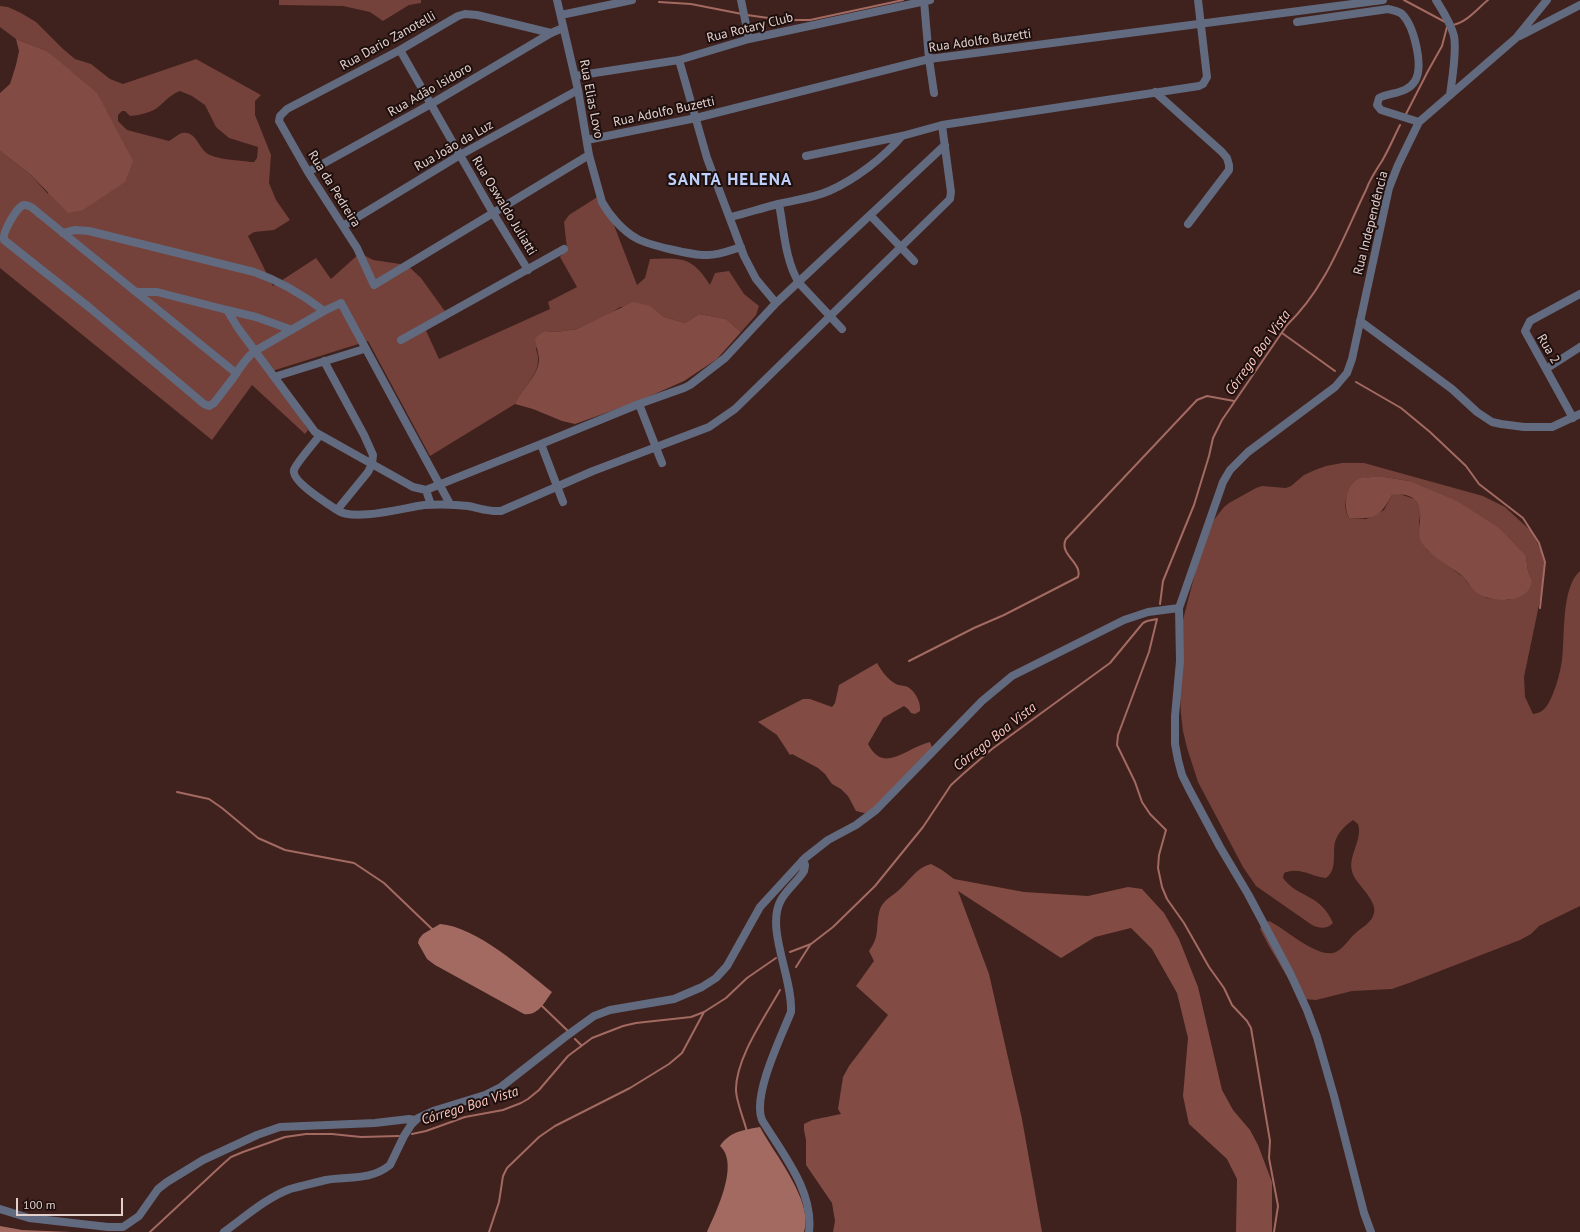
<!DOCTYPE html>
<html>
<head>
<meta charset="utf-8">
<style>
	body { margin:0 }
	#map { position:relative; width:1580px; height:1232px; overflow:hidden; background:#3f211d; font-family:"PT Sans",sans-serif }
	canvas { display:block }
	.scale { position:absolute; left:16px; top:1198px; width:107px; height:18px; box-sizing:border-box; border:2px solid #e3cfcc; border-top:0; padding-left:5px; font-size:12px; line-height:14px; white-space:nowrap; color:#e3cfcc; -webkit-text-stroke:3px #1c0f0d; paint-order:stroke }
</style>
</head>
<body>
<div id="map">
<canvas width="1580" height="1232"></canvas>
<div class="scale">100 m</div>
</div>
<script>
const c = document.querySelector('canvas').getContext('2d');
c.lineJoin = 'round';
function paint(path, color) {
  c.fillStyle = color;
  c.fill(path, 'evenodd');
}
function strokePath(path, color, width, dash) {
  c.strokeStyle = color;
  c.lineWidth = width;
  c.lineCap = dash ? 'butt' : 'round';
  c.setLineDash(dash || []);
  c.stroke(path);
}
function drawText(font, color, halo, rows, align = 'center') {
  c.font = font + ' "PT Sans",sans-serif';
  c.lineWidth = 4;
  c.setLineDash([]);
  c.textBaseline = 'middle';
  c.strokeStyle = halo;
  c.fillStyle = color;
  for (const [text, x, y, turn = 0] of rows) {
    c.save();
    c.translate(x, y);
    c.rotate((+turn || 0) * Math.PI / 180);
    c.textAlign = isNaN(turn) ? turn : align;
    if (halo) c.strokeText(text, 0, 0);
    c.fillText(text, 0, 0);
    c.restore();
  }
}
paint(new Path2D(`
	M 279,0 L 421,0 L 421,3 L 409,5 L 383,21 L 370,12 L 343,6 L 279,5 Z
	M 0,6 L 8,7 L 21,13 L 36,22 L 63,49 L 75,59 L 91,64 L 110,79 L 123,84 L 196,59 L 261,95 L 255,101 L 255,115 L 271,155 L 269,183 L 276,200 L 290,220 L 274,230 L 254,232 L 248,236 L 273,286 L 316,258 L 331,279 L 360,253 L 373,260 L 407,265 L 421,278 L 444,310 L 447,312 L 423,324 L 439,359 L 550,309 L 548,302 L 577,287 L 560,257 L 567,249 L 564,222 L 569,215 L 602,194 L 637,285 L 645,278 L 650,259 C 681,258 692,256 710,285 L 715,273 L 729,271 L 744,294 L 759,306 L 756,315 L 741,332 L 726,319 L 699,314 L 685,323 L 664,317 L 651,306 L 620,307 L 608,315 L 577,329 L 556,332 L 545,331 L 536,349 C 545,372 523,385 515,404 L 430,456 L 368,341 L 269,372 L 308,430 L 305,434 L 252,385 L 212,440 L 0,268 L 0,151 L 30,174 L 48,194 L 70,72 L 47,51 L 16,39 L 0,27 ZM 180,91 L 192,96 L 205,105 L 216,127 L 229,138 L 258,147 L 257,158 L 254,162 L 250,162 C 238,160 222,160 210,155 C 198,150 197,130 182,133 C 178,134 173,139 169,141 L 127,130 L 118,121 L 118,115 L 122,111 L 125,111 L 130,116 C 137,116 152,112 157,108 C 167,100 168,96 180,91 Z
	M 1342,463 L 1364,463 L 1483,496 L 1505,507 L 1531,531 L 1542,552 L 1545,563 L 1540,600 L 1524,677 L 1525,697 L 1533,714 C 1544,713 1548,705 1552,696 C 1557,684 1560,673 1562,660 C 1565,637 1561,587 1580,571 L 1580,906 L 1539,926 L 1531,934 L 1520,940 L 1409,983 L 1392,989 L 1352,991 L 1316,1000 L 1304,999 L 1289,980 L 1269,946 L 1260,929 L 1263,923 L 1269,921 C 1285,928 1318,960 1336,952 C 1345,947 1350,937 1358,931 C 1366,925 1376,919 1374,907 C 1371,894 1354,882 1352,871 C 1348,855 1363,840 1358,824 L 1353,820 C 1345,826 1338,832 1335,842 C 1332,855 1338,869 1326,878 C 1312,877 1299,866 1284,873 L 1283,878 C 1299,899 1320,893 1333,923 C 1327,929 1320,929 1312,925 L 1256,886 L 1243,867 L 1198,782 L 1187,748 L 1183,731 L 1181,714 L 1177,643 L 1200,554 L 1213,521 L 1224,507 L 1229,503 L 1256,488 L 1262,486 L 1286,488 L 1291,486 L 1304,475 L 1315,470 L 1326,466 ZM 1371,477 L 1384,477 L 1409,481 L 1526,556 L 1528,571 L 1532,580 L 1509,600 L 1487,598 L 1470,586 L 1463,577 L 1427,550 L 1422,542 L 1419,522 L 1421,510 L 1415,499 L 1399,494 L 1392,495 L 1384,510 L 1366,519 L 1349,518 C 1340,503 1350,490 1359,479 Z`), '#74423b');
paint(new Path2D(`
	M 16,39 L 47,51 L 97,93 L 133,161 L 125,182 L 83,210 L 68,213 L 30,174 L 0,151 L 0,93 L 10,84 L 16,65 L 19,51 Z
	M 633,302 L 651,306 L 664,317 L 685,323 L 699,314 L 726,319 L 741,332 L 717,359 L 684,381 L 639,401 L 575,424 L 562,421 L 533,409 L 515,404 C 521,389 538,377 539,360 C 539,354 536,345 535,338 L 545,331 L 556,332 L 577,329 Z
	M 1371,477 L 1384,477 L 1409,481 L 1457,501 L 1499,528 L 1526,556 L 1528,571 L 1532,580 C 1531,583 1531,587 1529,589 C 1520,604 1489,602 1476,592 C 1470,587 1466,579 1460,574 C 1449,566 1429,555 1422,543 C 1415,529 1426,512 1415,500 C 1410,494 1399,494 1392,495 C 1379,518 1375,519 1349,518 C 1343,507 1346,486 1358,479 C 1361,477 1367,478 1371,477 Z
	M 877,663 C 881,670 888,680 896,684 C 899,686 904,685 908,687 C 916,692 921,703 920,711 L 915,714 L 911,713 L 908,709 L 904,706 L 883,718 L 868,744 C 884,775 907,747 930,742 L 933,750 L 872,812 L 864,813 L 856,811 L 848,796 L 841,789 L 832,784 L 825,774 L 818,768 L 792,754 L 790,755 L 777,735 L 758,722 L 803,699 L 810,699 L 832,707 L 835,703 L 839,685 Z
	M 931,864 L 942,870 L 954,879 L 1024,892 L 1088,896 L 1128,887 L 1142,889 L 1164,913 L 1179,939 L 1198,987 L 1222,1090 L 1233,1110 L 1250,1130 L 1258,1145 L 1272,1182 L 1272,1232 L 1236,1232 L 1237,1179 L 1227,1159 L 1189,1124 L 1183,1096 L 1188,1038 L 1177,993 L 1152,949 L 1131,928 L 1095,937 L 1061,958 L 958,891 L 989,974 L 1022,1119 L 1042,1232 L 833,1232 L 835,1221 L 832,1203 L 806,1165 L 806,1140 L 804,1130 L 804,1124 L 812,1120 L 841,1114 L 838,1109 L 843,1077 L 849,1066 L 888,1015 L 856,986 L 874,961 L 869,951 C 881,935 875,925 880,909 C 884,899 893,896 900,889 C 910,880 916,868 931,864 Z`), '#824c44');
paint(new Path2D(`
	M 440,924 C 477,927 523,969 552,992 C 544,1003 538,1016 524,1014 L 435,965 L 427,959 L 418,943 L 419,939 L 423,934 Z
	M 760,1127 C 773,1152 815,1203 804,1232 L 707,1232 C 716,1212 740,1164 720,1146 C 730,1131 744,1130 760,1127 Z
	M 0,1226 L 22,1230 L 72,1232 L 0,1232 Z`), '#a36a62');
strokePath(new Path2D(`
	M 1404,0 L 1447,23
	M 659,2 L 691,4 L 742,14
	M 747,15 L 783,20 L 810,20 L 903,0
	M 1453,25 C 1467,22 1477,9 1488,0
	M 1406,114 L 1428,71 L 1442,46 L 1447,27
	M 1282,333 L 1335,371
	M 1356,382 L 1401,408 L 1430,432 L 1466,466 L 1479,484 L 1523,518 L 1539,543 L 1545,562 L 1540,608
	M 1160,604 L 1163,581 L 1194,505 L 1209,456 L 1213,438 L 1222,420 L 1287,325 C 1326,288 1343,237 1366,190 C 1370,179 1376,170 1382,161 C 1389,149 1394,137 1400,125
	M 909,661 L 974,628 L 1004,615 L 1078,577 C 1083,563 1058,554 1066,539 L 1197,400 L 1207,396 L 1234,401
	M 177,792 L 209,799 L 222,808 L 258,838 L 285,850 L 354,863 L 384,883 L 432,929
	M 790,952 L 811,944 L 833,927 L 875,886 L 923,827 L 951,785 L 963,774 L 992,749 L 1110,663 L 1143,623 L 1147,621 L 1157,619 L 1149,652 L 1118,735 L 1117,745 L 1135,782 L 1142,802 L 1150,814 L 1166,830 L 1159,855 L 1158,868 L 1162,887 L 1167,899 L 1184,923 L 1209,967 L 1224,988 L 1232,1005 L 1247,1021 L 1251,1028 L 1270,1141 L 1269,1158 L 1278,1206 L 1274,1232
	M 796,967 L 810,945
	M 541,1005 L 568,1031
	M 575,1039 L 581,1045
	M 747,1132 C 744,1119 737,1104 736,1091 C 735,1059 765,1017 780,990
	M 412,1134 L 426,1131 L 465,1117 L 503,1110 L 521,1103 L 528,1099 L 539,1090 L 568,1056 L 592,1038 L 623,1026 L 636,1023 L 691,1017 L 704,1012 L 726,998 L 747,978 L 776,958
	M 150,1232 L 223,1164 L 231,1157 L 243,1152 L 285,1137 L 306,1134 L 332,1134 L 361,1137 L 399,1136
	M 489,1232 L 499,1202 L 503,1176 L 507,1168 L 539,1137 L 555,1126 L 630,1088 L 669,1064 L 682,1053 L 704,1012`), '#a36a62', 2);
strokePath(new Path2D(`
	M 557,0 L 578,90 L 589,155 L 602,202 C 609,215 623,231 636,238 C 647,245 695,256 708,255 C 719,255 731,250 741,247
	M 741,0 L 749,39
	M 1436,0 C 1443,11 1451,24 1454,36 C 1457,52 1452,79 1450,95
	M 924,1 L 929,59 L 934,93
	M 561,15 L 632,0
	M 1297,22 L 1388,9 C 1393,10 1398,11 1402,14 C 1414,26 1424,66 1415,81 C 1407,94 1391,92 1379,98 L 1377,105 L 1381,110 L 1419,122
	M 551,33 L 477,15 L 465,14 L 458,16 L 400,50 L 287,109 L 280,116 L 279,121 L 308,172 L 357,248 L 374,285 L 589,155
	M 1520,36 L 1580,5
	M 400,50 L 493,213 L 528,270
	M 679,60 L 707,158 L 744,256 L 756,279 L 776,303
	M 575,76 L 679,60 L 749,39 L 930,0
	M 1155,92 L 1222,152 L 1227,158 L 1229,165 L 1229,170 L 1188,224
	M 587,140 L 696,118 L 929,59 L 1383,0
	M 806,156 L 902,136 L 942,125 L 1199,86 L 1203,84 L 1207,77 L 1198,0
	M 308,172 L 431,104 L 551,33 L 563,28
	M 779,204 C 784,230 785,260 799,283 L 842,329
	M 870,215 L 914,261
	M 731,217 C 747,213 762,208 778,204 C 795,200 813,198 829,191 C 856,179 883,158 902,136
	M 343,226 L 460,155 L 578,90
	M 63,233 L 75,230 L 89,231 L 254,272 C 280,281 302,294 324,311 L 341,303 L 450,504
	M 138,292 L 157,292 L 227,310
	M 1360,321 L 1452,389 L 1477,412 L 1492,422 L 1501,424 L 1524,427 L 1552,427 L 1580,414
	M 292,330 L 256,317 L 227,310 L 238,328 L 315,432 L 413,487 L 426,490 L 541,444 L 639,404 L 684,388 L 690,385 L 725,358 L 776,303 L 945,145
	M 401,340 L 564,249
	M 324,361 L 364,435 L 373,455 L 372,464 L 368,472 L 337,510
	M 1546,369 L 1580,347
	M 236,373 L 41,215 C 37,212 30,204 24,205 C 17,206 2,233 4,240 L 90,308 L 204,404 L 209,406 L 214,403 L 234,377 C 240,367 246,358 255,351 L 324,311
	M 274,377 L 364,349
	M 639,404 L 662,463
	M 1573,418 L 1525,331 L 1530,321 L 1580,294
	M 320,435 C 315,442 296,463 294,470 C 291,481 328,504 337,510 C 353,522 403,508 424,505 C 439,504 453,504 468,506 C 479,508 489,512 501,511 L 593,471 L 709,427 L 735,409 L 950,199 L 951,192 L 942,125
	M 541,444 L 563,502
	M 426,490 L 431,505
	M 803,860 L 805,865 L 804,871 C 798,881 787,889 781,900 C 765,928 793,978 791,1012 C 781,1037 752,1096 762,1120 C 782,1153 814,1191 809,1232
	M 0,1209 L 29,1218 L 108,1227 L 123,1227 L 139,1216 L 158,1189 L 167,1182 L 203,1160 L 257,1135 L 280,1127 L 375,1123 L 409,1119 L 416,1120
	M 224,1232 C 245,1217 266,1198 290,1189 C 301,1186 314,1183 326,1180 C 349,1176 370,1181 390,1165 L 404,1136 L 411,1125 L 418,1118 L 433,1111 L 485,1095 L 501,1087 L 565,1037 L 594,1016 L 610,1010 L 674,999 L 702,987 L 716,978 L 727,966 L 760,907 L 805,858 L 828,840 L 856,825 L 876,810 L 982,701 L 1012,676 L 1124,620 L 1148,612 L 1179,608
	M 1371,1232 L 1364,1213 L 1334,1096 L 1317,1037 L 1307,1010 L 1290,973 L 1248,894 L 1220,847 L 1189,789 L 1182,775 L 1178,760 L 1175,744 L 1175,716 L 1180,661 L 1179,608 L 1223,482 L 1230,470 L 1248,452 L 1335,387 L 1347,373 L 1352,359 L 1389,188 L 1398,165 L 1419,122 L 1516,38 L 1547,0`), '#616a7e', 8);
drawText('13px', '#e3cfcc', '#1c0f0d', [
	["Rua Rotary Club",750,28,-14],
	["Rua Dario Zanotelli",388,41,-29],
	["Rua Adolfo Buzetti",980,41,-8],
	["Rua Adão Isidoro",430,90,-30],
	["Rua Elias Lovo",591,99,79],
	["Rua Adolfo Buzetti",664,112,-12],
	["Rua João da Luz",454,146,-30],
	["Rua da Pedreira",334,189,58],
	["Rua Oswaldo Juliatti",504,206,59],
	["Rua Independência",1371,223,-76],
	["Rua 2",1548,349,60]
]);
drawText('italic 14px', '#fcc7be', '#1c0f0d', [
	["Córrego Boa Vista",1258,353,-54],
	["Córrego Boa Vista",995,737,-38],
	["Córrego Boa Vista",470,1106,-17]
]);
c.letterSpacing = '1px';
drawText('bold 17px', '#bfd1fa', '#1c0f0d', [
	["SANTA HELENA",730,180]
]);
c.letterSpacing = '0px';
</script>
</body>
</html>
